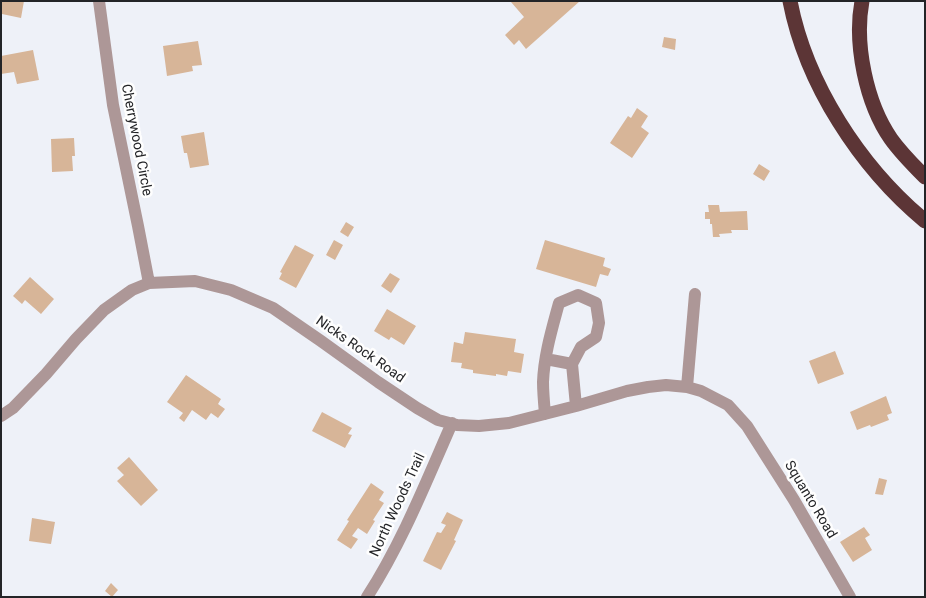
<!DOCTYPE html>
<html>
<head>
<meta charset="utf-8">
<style>
	body { margin:0 }
	#map { position:relative; width:926px; height:598px; overflow:hidden; background:#eef1f8; font-family:Roboto,sans-serif }
	canvas { display:block }
	.frame { position:absolute; inset:0; border:2px solid #232427; pointer-events:none }
</style>
</head>
<body>
<div id="map">
<canvas width="926" height="598"></canvas>
<div class="frame"></div>
</div>
<script>
const c = document.querySelector('canvas').getContext('2d');
c.lineJoin = 'round';
function paint(path, color) {
  c.fillStyle = color;
  c.fill(path, 'evenodd');
}
function strokePath(path, color, width, dash) {
  c.strokeStyle = color;
  c.lineWidth = width;
  c.lineCap = dash ? 'butt' : 'round';
  c.setLineDash(dash || []);
  c.stroke(path);
}
function drawText(font, color, halo, rows, align = 'center') {
  c.font = font + ' Roboto,sans-serif';
  c.lineWidth = 5;
  c.setLineDash([]);
  c.textBaseline = 'middle';
  c.strokeStyle = halo;
  c.fillStyle = color;
  for (const [text, x, y, turn = 0] of rows) {
    c.save();
    c.translate(x, y);
    c.rotate((+turn || 0) * Math.PI / 180);
    c.textAlign = isNaN(turn) ? turn : align;
    if (halo) c.strokeText(text, 0, 0);
    c.fillText(text, 0, 0);
    c.restore();
  }
}
paint(new Path2D(`
	M 1,1 L 24,1 L 21,18 L 2,14 Z
	M 512,1 L 580,1 L 526,49 L 519,40 L 514,45 L 505,35 L 524,17 L 511,2 Z
	M 664,37 L 676,39 L 675,50 L 662,47 Z
	M 198,41 L 202,65 L 192,66 L 193,71 L 167,76 L 163,46 Z
	M 33,50 L 39,80 L 17,84 L 14,72 L 1,74 L 1,56 Z
	M 637,108 L 648,116 L 641,127 L 649,133 L 632,158 L 610,143 L 628,116 L 631,118 Z
	M 204,132 L 209,165 L 190,168 L 187,153 L 184,153 L 181,136 Z
	M 74,138 L 75,156 L 72,156 L 73,171 L 52,172 L 51,139 Z
	M 759,164 L 770,171 L 764,181 L 753,174 Z
	M 708,205 L 719,205 L 720,212 L 747,211 L 748,230 L 731,230 L 732,233 L 719,234 L 720,237 L 713,237 L 712,224 L 710,224 L 710,219 L 705,219 L 705,212 L 709,212 Z
	M 346,222 L 354,227 L 348,237 L 340,232 Z
	M 334,240 L 343,245 L 335,260 L 326,255 Z
	M 545,240 L 605,258 L 603,266 L 611,269 L 608,276 L 600,274 L 596,287 L 536,269 Z
	M 295,245 L 314,255 L 296,288 L 279,279 L 282,273 L 280,272 Z
	M 390,273 L 400,279 L 391,293 L 381,286 Z
	M 30,277 L 54,299 L 41,314 L 25,300 L 22,304 L 13,296 Z
	M 387,309 L 416,326 L 404,345 L 391,337 L 389,340 L 374,331 Z
	M 465,332 L 516,339 L 514,352 L 524,354 L 521,373 L 508,371 L 507,376 L 496,374 L 496,376 L 473,373 L 473,370 L 461,368 L 462,363 L 451,362 L 454,342 L 463,344 Z
	M 835,351 L 844,374 L 818,384 L 809,361 Z
	M 186,375 L 221,399 L 218,404 L 225,409 L 218,418 L 211,413 L 206,420 L 192,410 L 184,422 L 179,418 L 183,413 L 167,402 Z
	M 886,396 L 892,413 L 887,415 L 889,420 L 871,427 L 870,425 L 857,430 L 850,412 Z
	M 322,412 L 352,428 L 348,434 L 352,435 L 345,448 L 312,431 Z
	M 129,457 L 158,490 L 141,506 L 117,481 L 124,475 L 117,468 Z
	M 879,478 L 887,480 L 883,495 L 875,494 Z
	M 371,483 L 384,492 L 379,500 L 384,503 L 373,520 L 375,521 L 367,534 L 358,528 L 352,536 L 358,539 L 351,549 L 337,540 L 349,521 L 347,520 Z
	M 447,512 L 463,520 L 454,540 L 456,541 L 441,570 L 423,561 L 437,532 L 441,533 L 446,525 L 441,523 Z
	M 32,518 L 55,522 L 51,544 L 29,541 Z
	M 864,527 L 870,535 L 865,538 L 872,550 L 853,562 L 840,542 Z
	M 111,583 L 118,590 L 112,597 L 105,591 Z`), '#d7b598');
strokePath(new Path2D(`
	M 99,1 L 113,105 L 138,226 L 149,283
	M 546,359 L 572,364
	M 687,387 L 695,294
	M 545,414 C 544,403 543,392 543,382 C 544,355 552,329 559,303 L 578,295 L 596,303 L 599,323 L 596,337 L 581,347 L 572,364 L 576,406
	M 1,416 L 13,408 L 46,374 L 76,339 L 104,310 L 132,290 L 149,283 L 195,281 L 231,290 L 273,308 L 321,341 L 378,382 L 417,408 L 438,420 L 457,425 L 479,426 L 509,423 L 576,406 L 627,391 L 648,387 L 666,385 L 687,387 L 701,391 L 728,405 L 747,426 L 794,500 L 850,597
	M 367,597 C 402,543 426,482 452,423`), '#ad9797', 12);
strokePath(new Path2D(`
	M 790,1 C 806,84 860,167 925,221
	M 862,1 C 854,44 866,103 891,139 C 901,153 913,165 925,177`), '#5c3536', 15);
drawText('14px', '#232427', '#fefefe', [
	["Cherrywood Circle",136,140,79],
	["Nicks Rock Road",360,350,35],
	["Squanto Road",810,500,59],
	["North Woods Trail",398,505,-65]
]);
</script>
</body>
</html>
